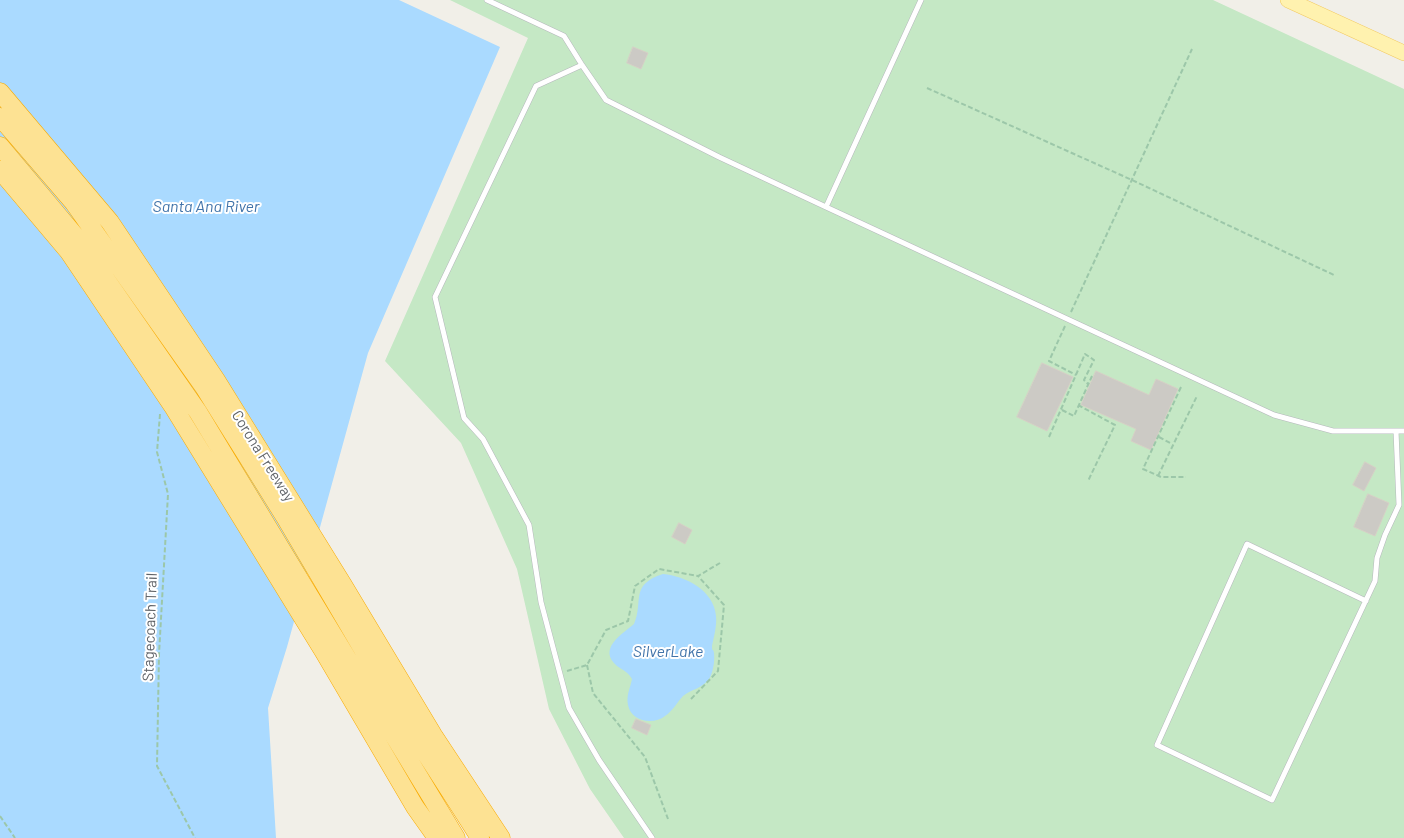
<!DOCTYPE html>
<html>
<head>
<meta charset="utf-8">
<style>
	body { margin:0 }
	canvas { display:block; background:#f1efe8 }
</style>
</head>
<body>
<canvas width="1404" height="838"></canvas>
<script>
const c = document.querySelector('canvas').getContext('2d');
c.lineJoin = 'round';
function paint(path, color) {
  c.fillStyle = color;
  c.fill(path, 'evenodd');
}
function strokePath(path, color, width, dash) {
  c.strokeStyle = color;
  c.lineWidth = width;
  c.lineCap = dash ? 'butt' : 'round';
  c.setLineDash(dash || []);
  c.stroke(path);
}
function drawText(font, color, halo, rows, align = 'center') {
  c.font = font + ' Barlow,sans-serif';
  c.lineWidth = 4;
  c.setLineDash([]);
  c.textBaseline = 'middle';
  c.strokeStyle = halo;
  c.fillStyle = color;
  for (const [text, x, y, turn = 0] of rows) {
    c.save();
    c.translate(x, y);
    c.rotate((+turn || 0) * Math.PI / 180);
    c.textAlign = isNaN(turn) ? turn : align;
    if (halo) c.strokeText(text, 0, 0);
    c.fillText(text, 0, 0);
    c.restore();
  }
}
paint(new Path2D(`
	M 450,0 L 1213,0 L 1404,89 L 1404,838 L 624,838 L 590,789 L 549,709 L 517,569 L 461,443 L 385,361 L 528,38 Z`), '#c5e8c5');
paint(new Path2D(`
	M 0,0 L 399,0 L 500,47 L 368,353 L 287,647 L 268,708 L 276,838 L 0,838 Z
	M 663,574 C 685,576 714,590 716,616 C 717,626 714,636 712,646 C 712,653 713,647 714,653 C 715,661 713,673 709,679 C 703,688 690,690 683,696 C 677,702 673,711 665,716 C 654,725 631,722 628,705 C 626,695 630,689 632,679 C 629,673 623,670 617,666 C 597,649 622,634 634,624 C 644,601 629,585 663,574 Z`), '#aadaff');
const building = new Path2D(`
	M 633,47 L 648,53 L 641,69 L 627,63 Z
	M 1042,363 L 1073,377 L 1047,431 L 1017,417 Z
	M 1096,371 L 1149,395 L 1156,379 L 1178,389 L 1151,450 L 1131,441 L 1136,429 L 1081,405 Z
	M 1365,462 L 1376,468 L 1364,491 L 1353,485 Z
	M 1368,494 L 1389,503 L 1375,536 L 1354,527 Z
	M 679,523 L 692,530 L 685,544 L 672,537 Z
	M 636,719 L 651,725 L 647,735 L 632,728 Z`);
paint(building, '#cccac5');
strokePath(building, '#d6d1c6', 1);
const lane = new Path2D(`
	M 487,0 L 564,36 L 582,65
	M 921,0 L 826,207 L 1274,415 L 1333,431 L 1404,431
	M 1366,601 L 1247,544 L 1157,745 L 1272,800 L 1375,581 L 1377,558 L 1385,535 L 1399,505 L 1396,431
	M 652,838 L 599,760 L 569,708 L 541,602 L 529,525 L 483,439 L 464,418 L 435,297 L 536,86 L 582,65 L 606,100 L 719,157 L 826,207`);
const primary = new Path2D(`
	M 1288,0 L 1404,53`);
const highway = new Path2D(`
	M 0,92 L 110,222 L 216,380 L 343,585 L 433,735 L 501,838
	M 0,117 L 74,203 L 204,387 L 285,517 L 405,721 L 480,838
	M 0,146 L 77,238 L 198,412 L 456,838
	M 0,170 L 69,252 L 174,408 L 324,652 L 415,807 L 437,838`);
strokePath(lane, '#b5b8bc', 6);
strokePath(primary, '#f2c960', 16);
strokePath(highway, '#f9ab00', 19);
strokePath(new Path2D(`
	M 927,88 L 1132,180 L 1334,275
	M 1071,312 L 1192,49
	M 1065,326 L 1049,361 L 1076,375
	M 1181,387 L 1143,469 L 1161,477 L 1186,477
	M 1078,405 L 1115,425 L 1088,481
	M 1062,410 L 1074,416 L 1092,376
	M 160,414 L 157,452 L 168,494 L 159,654 L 157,766 L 195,838
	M 1049,437 L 1085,354 L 1094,360 L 1084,380 L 1088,384
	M 1159,437 L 1172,444
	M 1158,476 L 1197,396
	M 587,665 L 593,693 L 645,757 L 668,819
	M 567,671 L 587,665 L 606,630 L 628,621 L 635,586 L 659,569 L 698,576 L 720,563
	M 691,699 L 718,671 L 724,605 L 698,576
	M 0,816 L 15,838`), '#9cc7a9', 2, [5, 2.5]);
strokePath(lane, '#fff', 5);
strokePath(primary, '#fff2af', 15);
strokePath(highway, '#fde293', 18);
drawText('15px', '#5f6368', '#fff', [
	["Corona Freeway",263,456,58],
	["Stagecoach Trail",150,627,-88]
]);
drawText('italic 16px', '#4174aa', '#fff', [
	["Santa Ana River",206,207],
	["SilverLake",668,652]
]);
</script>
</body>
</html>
